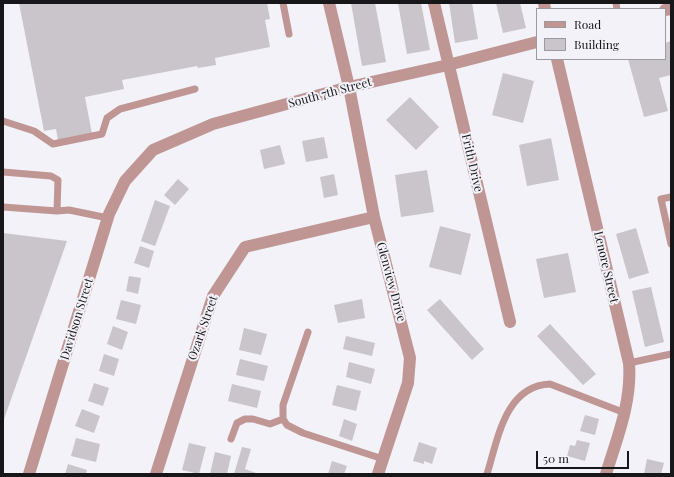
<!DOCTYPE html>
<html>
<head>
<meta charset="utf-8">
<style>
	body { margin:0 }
	#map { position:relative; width:674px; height:477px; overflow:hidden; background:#f2f2f8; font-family:"Playfair Display",serif }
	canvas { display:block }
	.frame { position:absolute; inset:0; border:4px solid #171619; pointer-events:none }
	.legend { position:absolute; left:536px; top:8px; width:130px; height:52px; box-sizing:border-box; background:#f2f2f8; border:1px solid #9a9a9f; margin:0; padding:5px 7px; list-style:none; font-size:12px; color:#171619 }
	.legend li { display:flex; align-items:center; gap:8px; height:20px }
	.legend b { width:20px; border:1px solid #9a9a9f }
	.scale { position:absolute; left:536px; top:451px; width:93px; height:18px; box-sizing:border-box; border:2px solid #171619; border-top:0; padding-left:5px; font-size:12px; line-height:14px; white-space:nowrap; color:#171619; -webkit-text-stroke:3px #f2f2f8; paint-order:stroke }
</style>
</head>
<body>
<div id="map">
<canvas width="674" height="477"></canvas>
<div class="frame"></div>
<ul class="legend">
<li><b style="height:5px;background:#c09695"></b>Road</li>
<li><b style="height:11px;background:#c9c5cb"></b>Building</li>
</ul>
<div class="scale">50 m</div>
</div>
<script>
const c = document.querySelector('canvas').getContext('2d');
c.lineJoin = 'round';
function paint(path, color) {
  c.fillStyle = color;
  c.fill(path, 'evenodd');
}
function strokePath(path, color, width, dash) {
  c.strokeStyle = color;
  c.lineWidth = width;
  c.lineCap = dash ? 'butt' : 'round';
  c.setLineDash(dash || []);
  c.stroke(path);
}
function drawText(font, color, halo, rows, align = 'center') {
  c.font = font + ' "Playfair Display",serif';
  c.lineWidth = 4;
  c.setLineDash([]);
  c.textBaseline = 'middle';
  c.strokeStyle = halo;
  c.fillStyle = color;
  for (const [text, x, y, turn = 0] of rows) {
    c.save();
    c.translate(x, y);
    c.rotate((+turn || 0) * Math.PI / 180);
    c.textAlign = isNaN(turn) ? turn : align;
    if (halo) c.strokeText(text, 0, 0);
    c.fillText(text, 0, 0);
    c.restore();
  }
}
paint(new Path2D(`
	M 19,3 L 267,3 L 270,19 L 265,20 L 270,47 L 215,58 L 216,65 L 198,68 L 197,66 L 122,80 L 124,89 L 85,97 L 92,134 L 58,141 L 56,129 L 44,131 Z
	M 351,3 L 375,3 L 386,62 L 362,66 Z
	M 398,3 L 421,3 L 430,50 L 407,54 Z
	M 449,3 L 472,3 L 478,39 L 455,43 Z
	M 496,3 L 520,3 L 526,28 L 503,33 Z
	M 671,41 L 671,75 L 659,78 L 668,111 L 644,117 L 628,59 L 665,59 L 665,43 Z
	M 503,73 L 534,81 L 523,123 L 492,115 Z
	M 410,97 L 439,127 L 416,150 L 386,120 Z
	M 324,137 L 328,158 L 306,162 L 302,141 Z
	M 551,138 L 559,180 L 527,186 L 519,145 Z
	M 280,145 L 285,164 L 264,169 L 260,150 Z
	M 427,170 L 434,212 L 401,217 L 395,175 Z
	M 334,174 L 338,195 L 324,198 L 320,177 Z
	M 178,179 L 189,189 L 175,205 L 164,195 Z
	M 155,200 L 170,206 L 155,246 L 141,241 Z
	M 440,226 L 471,234 L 461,275 L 429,267 Z
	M 636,228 L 649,273 L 629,279 L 616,234 Z
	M 3,233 L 67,241 L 3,422 Z
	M 140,246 L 154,251 L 149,268 L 134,263 Z
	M 568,253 L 576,292 L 544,298 L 536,259 Z
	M 129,276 L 141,278 L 138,294 L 126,291 Z
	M 651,287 L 664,342 L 645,347 L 632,291 Z
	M 362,299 L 365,318 L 338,323 L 334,305 Z
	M 440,299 L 484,349 L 472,360 L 427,310 Z
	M 121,300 L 141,305 L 136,324 L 116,319 Z
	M 550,324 L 596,374 L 583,385 L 537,336 Z
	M 113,326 L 128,332 L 122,350 L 107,344 Z
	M 244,328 L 267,334 L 261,355 L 239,350 Z
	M 346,336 L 375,343 L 372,356 L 343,349 Z
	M 104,354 L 119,359 L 114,376 L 99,371 Z
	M 240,359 L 268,366 L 264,381 L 236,375 Z
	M 349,362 L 375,369 L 371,384 L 346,377 Z
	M 94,383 L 109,388 L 103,406 L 88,401 Z
	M 232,384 L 261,391 L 257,408 L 228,401 Z
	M 337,385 L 361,391 L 356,411 L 332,405 Z
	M 82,409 L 100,416 L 94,433 L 75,426 Z
	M 585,415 L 599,419 L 595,435 L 580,431 Z
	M 344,419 L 357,424 L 352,441 L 339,436 Z
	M 76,438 L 100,444 L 96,462 L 71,456 Z
	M 577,440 L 590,443 L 585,461 L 567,456 L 570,445 L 575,446 Z
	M 419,442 L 437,448 L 432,464 L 424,461 L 424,464 L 413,461 Z
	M 189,443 L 206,447 L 199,474 L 182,470 Z
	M 242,447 L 251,449 L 245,469 L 256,473 L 256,474 L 234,474 Z
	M 215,452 L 231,456 L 227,474 L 210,474 Z
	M 647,459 L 664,463 L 661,474 L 644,474 Z
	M 332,461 L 347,466 L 344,474 L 328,474 Z
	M 68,464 L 87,470 L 86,474 L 65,474 Z`), '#c9c5cb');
strokePath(new Path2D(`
	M 283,3 L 289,34
	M 616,3 L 617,9
	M 3,121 L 34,131 L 53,144 L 102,134 L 107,118 L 120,109 L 195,89
	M 3,172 L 51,176 L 58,180 L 57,211
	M 671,197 L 661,199 L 671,244
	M 3,207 L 57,211 L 69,210 L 108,218
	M 308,332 L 283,405 L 283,419 L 287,425 L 303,433 L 383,459
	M 629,363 L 671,354
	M 231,439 L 237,423 L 245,419 L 253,419 L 270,424 L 283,419
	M 487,474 C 498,439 505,386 550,384 L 625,413`), '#c09695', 7);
strokePath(new Path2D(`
	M 329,3 L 349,87 L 374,217 L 410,358 L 408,383 L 378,474
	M 434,3 L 510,322
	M 544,3 L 545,9
	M 665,10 L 671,9
	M 557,59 L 629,363 C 632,402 617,438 606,474
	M 29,474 L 109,214 L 125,181 L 153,150 L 213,124 L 349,87 L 448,65 L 537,42
	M 156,474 L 213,296 L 245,247 L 374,217`), '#c09695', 12);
drawText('12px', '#171619', '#f2f2f8', [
	["South 7th Street",330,93,-15],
	["Frith Drive",472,163,77],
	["Lenore Street",606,267,77],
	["Glenview Drive",391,282,75],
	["Davidson Street",77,319,-73],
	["Ozark Street",203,328,-71]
]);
</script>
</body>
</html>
